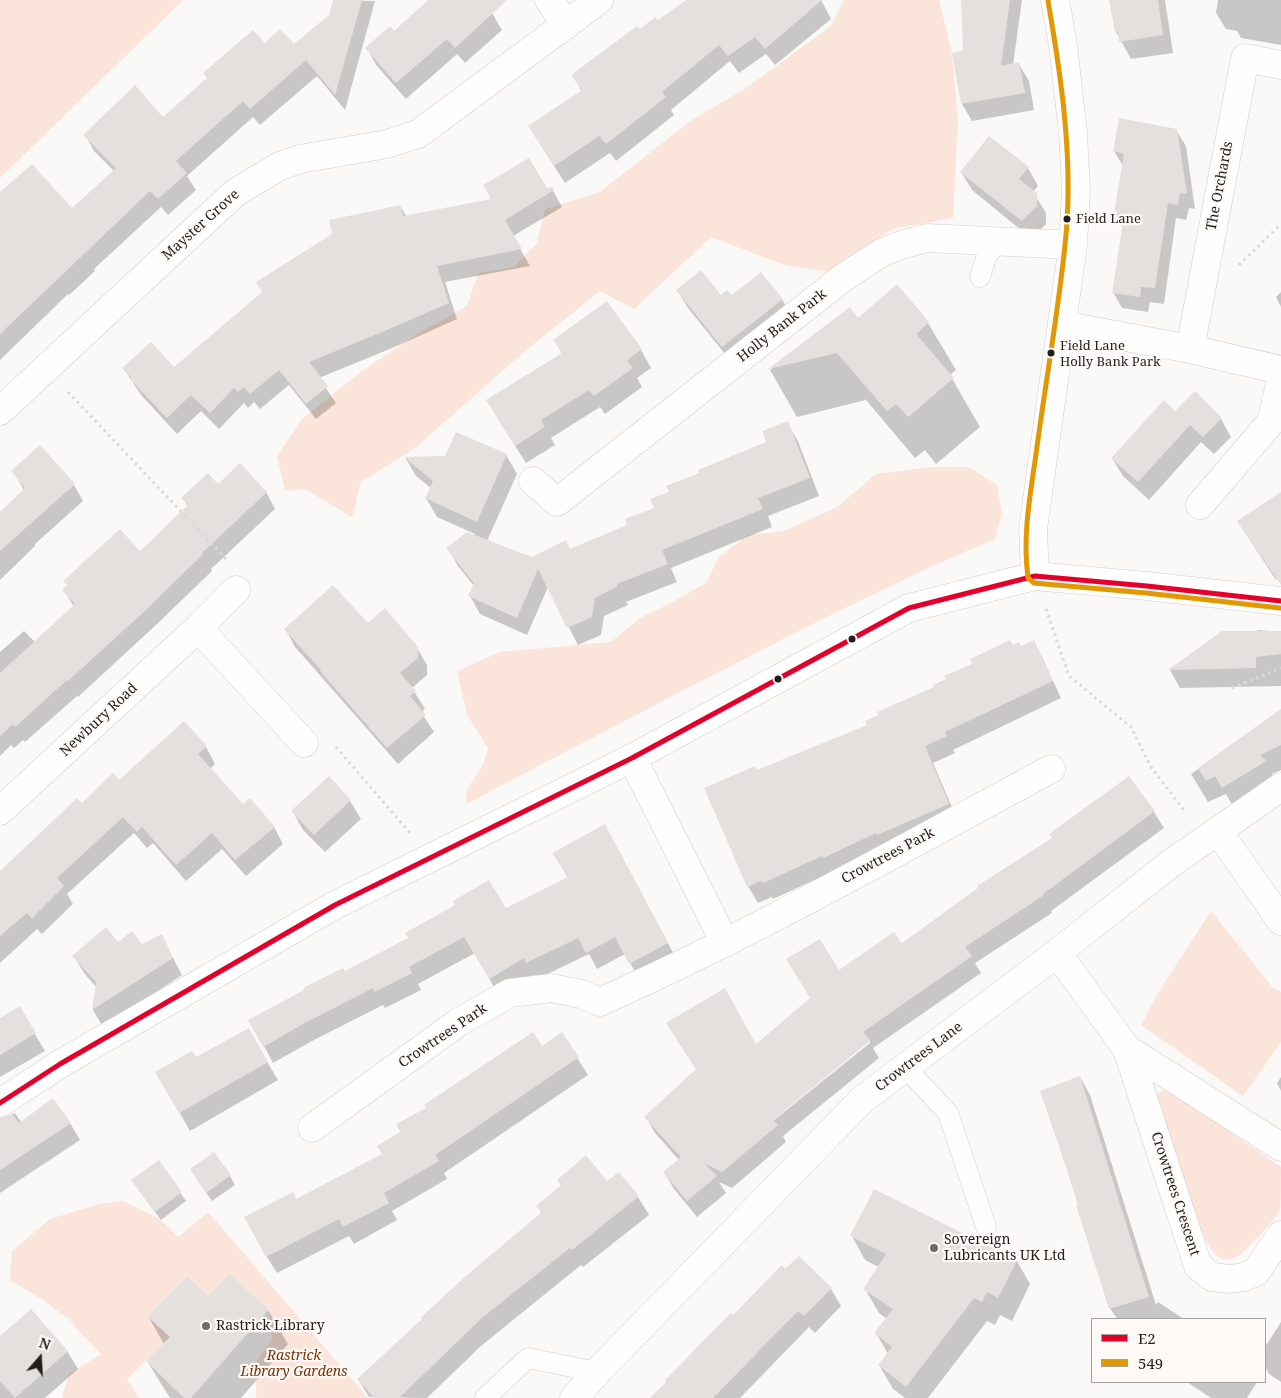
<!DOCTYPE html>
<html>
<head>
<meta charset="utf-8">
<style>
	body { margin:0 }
	#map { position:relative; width:1281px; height:1398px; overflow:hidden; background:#fbf9f8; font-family:"Noto Serif",serif }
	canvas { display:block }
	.legend { position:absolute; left:1091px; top:1318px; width:175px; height:65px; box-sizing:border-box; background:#fcf9f7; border:1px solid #a6a19f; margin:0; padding:6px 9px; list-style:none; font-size:15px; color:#241e1b }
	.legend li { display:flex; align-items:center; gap:10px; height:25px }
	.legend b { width:25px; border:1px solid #a6a19f }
	.north { position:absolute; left:15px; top:1333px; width:50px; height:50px; -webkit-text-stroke:4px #fcf9f7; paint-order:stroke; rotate:19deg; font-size:14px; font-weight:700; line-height:20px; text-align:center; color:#241e1b }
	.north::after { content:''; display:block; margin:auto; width:18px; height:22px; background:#241e1b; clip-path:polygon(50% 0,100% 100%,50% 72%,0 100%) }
</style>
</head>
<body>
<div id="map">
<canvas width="1281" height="1398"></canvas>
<ul class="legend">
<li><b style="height:6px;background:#e4002b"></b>E2</li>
<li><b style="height:6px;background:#e29803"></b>549</li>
</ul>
<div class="north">N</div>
</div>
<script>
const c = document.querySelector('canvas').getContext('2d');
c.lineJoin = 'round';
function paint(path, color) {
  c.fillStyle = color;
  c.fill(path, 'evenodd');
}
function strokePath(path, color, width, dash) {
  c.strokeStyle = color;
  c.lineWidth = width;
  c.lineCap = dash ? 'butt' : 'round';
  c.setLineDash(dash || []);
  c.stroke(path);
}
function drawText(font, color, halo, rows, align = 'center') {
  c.font = font + ' "Noto Serif",serif';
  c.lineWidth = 4.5;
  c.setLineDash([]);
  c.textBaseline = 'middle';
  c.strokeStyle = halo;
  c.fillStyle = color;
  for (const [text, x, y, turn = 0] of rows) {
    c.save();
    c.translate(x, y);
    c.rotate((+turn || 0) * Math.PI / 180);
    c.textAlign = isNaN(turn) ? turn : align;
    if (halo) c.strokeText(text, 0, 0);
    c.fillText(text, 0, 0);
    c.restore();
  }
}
paint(new Path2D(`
	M 0,0 L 183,0 L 0,178 Z
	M 844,0 L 939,0 L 952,53 L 958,121 L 953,218 L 892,229 L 830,272 L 787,266 L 711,237 L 634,309 L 600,291 L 525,351 L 415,448 L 361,482 L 352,517 L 305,489 L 285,491 L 277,456 L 302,419 L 363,370 L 422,331 L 467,306 L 478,273 L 514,267 L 537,243 L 545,209 L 600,192 L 689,122 L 746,88 L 831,26 Z
	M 931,467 L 969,467 L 997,485 L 1002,513 L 995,539 C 925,568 857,602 789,636 C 681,691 574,747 466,804 L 467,789 L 482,767 L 488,748 L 467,715 L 457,671 L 500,652 L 611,642 L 640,618 L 667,605 L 706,583 L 719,557 L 748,535 L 784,531 L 837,507 L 876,474 Z
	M 1211,911 L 1273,988 L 1281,992 L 1281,1042 L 1243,1096 L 1141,1025 L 1158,993 Z
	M 1166,1088 L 1281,1167 C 1281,1177 1281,1202 1280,1210 C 1273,1221 1262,1234 1252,1243 C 1248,1247 1243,1253 1238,1256 C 1219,1269 1207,1245 1201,1230 L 1156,1095 Z
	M 123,1201 L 160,1219 L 178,1237 L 208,1212 L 368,1398 L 256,1398 L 257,1360 L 272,1339 L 269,1309 L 229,1274 L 208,1296 L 187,1276 L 147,1316 L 170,1337 L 127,1379 L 139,1398 L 62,1398 L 69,1374 L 101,1354 L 75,1327 L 72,1322 L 43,1300 L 10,1280 L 12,1251 L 50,1219 L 99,1204 Z`), '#fbe4d9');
paint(new Path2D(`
	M 335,0 L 375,1 L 345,110 L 317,76 L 260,125 L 253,117 L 187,176 L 196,190 L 168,215 L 161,207 L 94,269 L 95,271 L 69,295 L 68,294 L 0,360 L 0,194 L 72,209 L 114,171 L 94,151 L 85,135 L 163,119 L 208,79 L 204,74 L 265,45 L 308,59 L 330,16 Z
	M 430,0 L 481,0 L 492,13 L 502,30 L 465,63 L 457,54 L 406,99 L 376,65 L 367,48 L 394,32 Z
	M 688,0 L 821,0 L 831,19 L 775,65 L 766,54 L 739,73 L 730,61 L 671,110 L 674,115 L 616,161 L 610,153 L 565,183 L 540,144 L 582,92 L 573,75 L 640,31 L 657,22 Z
	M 962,0 L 1022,0 L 1013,65 L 1019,64 L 1029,81 L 1034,110 L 972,121 L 962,104 L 964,52 Z
	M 1111,0 L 1165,0 L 1173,53 L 1131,59 L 1116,32 Z
	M 1218,0 L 1281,0 L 1281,45 L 1241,38 L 1237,31 L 1226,29 L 1216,13 Z
	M 1176,130 L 1186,146 L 1195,209 L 1189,208 L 1186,220 L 1176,218 L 1164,304 L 1150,302 L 1148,312 L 1122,308 L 1113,292 L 1123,226 L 1115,213 L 1123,166 L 1114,151 Z
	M 1028,168 L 1038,186 L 1033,192 L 1046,213 L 1046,224 L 1032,239 L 972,190 L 961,172 Z
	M 552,189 L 562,207 L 513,236 L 530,266 L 445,282 L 457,319 L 397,346 L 319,378 L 336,403 L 316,419 L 289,385 L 260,409 L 254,402 L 248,408 L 244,403 L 219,429 L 201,411 L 177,434 L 141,395 L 124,369 L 174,369 L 401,207 L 406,216 Z
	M 677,290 L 721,297 L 782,299 L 792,317 L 733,364 L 688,308 Z
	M 1281,292 L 1281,307 L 1276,297 Z
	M 607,303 L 641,350 L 651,368 L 637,378 L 642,387 L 605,414 L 600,407 L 551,438 L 555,445 L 526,463 L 498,419 L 562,354 L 555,341 Z
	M 850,309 L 858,319 L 928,323 L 956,370 L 950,375 L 980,427 L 936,464 L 925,450 L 915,458 L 866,400 L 797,417 L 770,370 Z
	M 1176,412 L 1221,419 L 1231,437 L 1214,454 L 1201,442 L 1149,500 L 1123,476 L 1112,458 Z
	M 787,423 L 798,441 L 819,496 L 768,516 L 772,527 L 671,568 L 677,582 L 626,602 L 628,605 L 604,616 L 601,635 L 578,645 L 548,587 L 527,635 L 480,614 L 470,596 L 474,586 L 458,566 L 448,548 L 474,536 L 475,534 L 437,517 L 426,498 L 431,488 L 416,476 L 406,459 L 506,455 L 517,474 L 487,541 L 532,558 L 570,550 L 629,526 L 656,509 L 670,493 L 768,442 Z
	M 13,471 L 74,485 L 83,501 L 35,544 L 35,546 L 0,580 L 0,513 L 24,490 Z
	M 218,486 L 266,492 L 275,509 L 211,569 L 212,571 L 157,624 L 78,697 L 77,696 L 25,742 L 23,740 L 14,748 L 11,745 L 0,756 L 0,652 L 24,631 L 36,643 L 74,607 L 64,590 L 140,552 L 188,507 L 183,498 Z
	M 1281,493 L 1281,576 L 1276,580 L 1238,522 Z
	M 286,630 L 417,648 L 427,665 L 427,675 L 412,688 L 425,709 L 421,712 L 434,732 L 398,764 L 295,647 Z
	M 1257,630 L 1281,632 L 1281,686 L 1180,688 L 1170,670 L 1223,633 L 1257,633 Z
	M 1034,642 L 1043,659 L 1061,698 L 953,750 L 955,753 L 933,763 L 958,821 L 832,872 L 773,899 L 772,897 L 758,903 L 748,886 L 757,772 L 869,726 L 935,688 L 1013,647 L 1021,648 Z
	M 1281,713 L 1281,770 L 1272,774 L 1275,780 L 1233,806 L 1226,794 L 1208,802 L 1191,774 L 1268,720 Z
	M 206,747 L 215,764 L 210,769 L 243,806 L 274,827 L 283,844 L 246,876 L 222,849 L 186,881 L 153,843 L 147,848 L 134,833 L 67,894 L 73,904 L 42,934 L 37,929 L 0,963 L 0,872 L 82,805 L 119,782 Z
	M 1129,778 L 1154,812 L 1164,828 L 1051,911 L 1052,913 L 975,963 L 981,973 L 873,1048 L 879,1058 L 783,1136 L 786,1142 L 732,1188 L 719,1182 L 726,1193 L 697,1217 L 674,1189 L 664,1172 L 679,1160 L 655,1133 L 646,1117 L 697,1070 L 677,1040 L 755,1046 L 812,998 L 839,972 L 901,945 L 1054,839 ZM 870,1039 L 870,1043 L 769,1124 L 768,1123 Z
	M 350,801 L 361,819 L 325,852 L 303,830 L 293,812 Z
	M 614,842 L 677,960 L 640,980 L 625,954 L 597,969 L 589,954 L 537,979 L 534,975 L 499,996 L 475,953 L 418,984 L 421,990 L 385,1008 L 383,1005 L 312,1041 L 273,1063 L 264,1046 L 344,973 L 506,910 L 568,878 L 554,853 Z
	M 161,935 L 182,975 L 103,1027 L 93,1010 L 96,987 L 84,973 L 74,956 L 118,944 L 142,946 Z
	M 19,1008 L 45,1051 L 0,1077 L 0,1019 Z
	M 248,1030 L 278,1080 L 190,1131 L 157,1073 L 196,1059 Z
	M 562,1034 L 588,1075 L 444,1173 L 447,1179 L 392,1211 L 397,1220 L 354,1244 L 349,1236 L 277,1273 L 267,1257 L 296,1200 L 384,1154 L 402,1133 L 427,1108 L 542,1048 Z
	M 1080,1077 L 1090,1095 L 1156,1305 L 1158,1302 L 1184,1319 L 1117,1319 L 1110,1308 Z
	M 1281,1077 L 1281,1091 L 1277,1083 Z
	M 15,1113 L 21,1122 L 70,1123 L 80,1140 L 0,1193 L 0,1120 Z
	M 158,1161 L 186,1201 L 161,1220 L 138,1189 Z
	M 230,1176 L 235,1185 L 212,1201 L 196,1178 Z
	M 607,1182 L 638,1197 L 649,1215 L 583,1267 L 581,1265 L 481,1346 L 427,1398 L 369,1397 L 358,1379 L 542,1214 L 538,1206 Z
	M 852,1236 L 1017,1261 L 1030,1284 L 1012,1321 L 1000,1315 L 995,1325 L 987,1321 L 928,1398 L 905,1398 L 893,1389 L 879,1365 L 888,1354 L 876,1333 L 887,1319 L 879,1313 L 865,1289 L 879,1267 L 865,1260 Z
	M 785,1271 L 831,1289 L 841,1306 L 815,1333 L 809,1327 L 740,1398 L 652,1398 L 733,1317 Z
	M 208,1298 L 268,1310 L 288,1344 L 241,1398 L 170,1398 L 147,1361 L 164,1344 L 148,1316 Z
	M 1281,1322 L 1281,1382 L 1269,1374 L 1265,1366 L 1265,1347 Z
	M 0,1338 L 67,1351 L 78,1369 L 45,1398 L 0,1398 Z
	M 1187,1382 L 1257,1382 L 1247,1398 L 1211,1398 Z`), '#0003');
paint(new Path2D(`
	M 333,0 L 362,0 L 335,95 L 306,60 L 250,109 L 243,101 L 176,161 L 187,173 L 158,199 L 150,191 L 0,334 L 0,192 L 32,164 L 72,208 L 116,168 L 83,135 L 135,85 L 163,117 L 207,78 L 203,73 L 253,30 L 265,43 L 280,29 L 294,44 L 329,15 Z
	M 428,0 L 507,0 L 455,48 L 447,39 L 396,83 L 365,48 L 390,26 L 394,31 Z
	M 686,0 L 822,0 L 765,49 L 755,37 L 728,56 L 719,45 L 662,92 L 666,97 L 606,144 L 599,136 L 554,166 L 528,126 L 582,90 L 571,75 L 637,26 L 640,29 L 655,17 L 658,20 Z
	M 961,0 L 1010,0 L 1001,66 L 1019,62 L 1025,93 L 961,104 L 952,53 L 963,51 Z
	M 1109,0 L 1158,0 L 1163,35 L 1119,42 L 1118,32 L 1115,32 Z
	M 1119,118 L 1177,129 L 1187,194 L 1180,193 L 1178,205 L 1168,203 L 1155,288 L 1141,287 L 1140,297 L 1112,293 L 1124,215 L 1114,213 L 1124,154 L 1113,151 Z
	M 989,136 L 1029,167 L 1019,179 L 1037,193 L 1037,206 L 1022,221 L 960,172 Z
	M 529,158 L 547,188 L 553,187 L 554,190 L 505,220 L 522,249 L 437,266 L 449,303 L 387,330 L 309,362 L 328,386 L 306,404 L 279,370 L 250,394 L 244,387 L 238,392 L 234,388 L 210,413 L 191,395 L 167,418 L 130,379 L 132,378 L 122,368 L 151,342 L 174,367 L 262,292 L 256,282 L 332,234 L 329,220 L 401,205 L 403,216 L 491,199 L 483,185 Z
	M 701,270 L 721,295 L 727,290 L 732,295 L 761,272 L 783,299 L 722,347 L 676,290 Z
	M 897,284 L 929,322 L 916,334 L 954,378 L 908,417 L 896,404 L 887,411 L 837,353 L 768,369 L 850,307 L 858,318 Z
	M 607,301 L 642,349 L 627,360 L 633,368 L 594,396 L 589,390 L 541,420 L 545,427 L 515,446 L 486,400 L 562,353 L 553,340 Z
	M 1195,391 L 1222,418 L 1203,437 L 1190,425 L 1138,482 L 1111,458 L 1164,400 L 1175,411 Z
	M 788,421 L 810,478 L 758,498 L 763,509 L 662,550 L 668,564 L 617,584 L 618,586 L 595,598 L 592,617 L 567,628 L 538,569 L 517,618 L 468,596 L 474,583 L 446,548 L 467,532 L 532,557 L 566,540 L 570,549 L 627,525 L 625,519 L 654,508 L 650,499 L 669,492 L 666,486 L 699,473 L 698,470 L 766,442 L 762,431 Z
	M 456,432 L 507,454 L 477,522 L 425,498 L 433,481 L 404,457 L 445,456 Z
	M 40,445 L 75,484 L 0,551 L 0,512 L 25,488 L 11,471 Z
	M 240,463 L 267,492 L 202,553 L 203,554 L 148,608 L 68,681 L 67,680 L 15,727 L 13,724 L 0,736 L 0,673 L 75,604 L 62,590 L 67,585 L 63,581 L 120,529 L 140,551 L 188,505 L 181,498 L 208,473 L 218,484 Z
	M 1281,492 L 1281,585 L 1237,521 Z
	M 333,585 L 368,623 L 385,608 L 418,647 L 418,658 L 400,673 L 416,691 L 410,696 L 426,715 L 387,748 L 320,671 L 321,670 L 284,629 Z
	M 1222,631 L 1281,631 L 1281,654 L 1256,657 L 1256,668 L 1168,670 Z
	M 1010,640 L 1013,645 L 1019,642 L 1021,646 L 1034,640 L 1053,681 L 945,732 L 947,736 L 925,746 L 949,804 L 877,835 L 876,833 L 823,858 L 822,856 L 763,883 L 761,881 L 747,887 L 704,788 L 755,766 L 757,770 L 867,725 L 865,721 L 878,715 L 877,712 L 934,687 L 933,685 L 946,679 L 944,676 L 972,664 L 970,659 Z
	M 1281,709 L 1281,745 L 1260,755 L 1266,761 L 1222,788 L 1215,776 L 1206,781 L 1198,768 Z
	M 184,721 L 207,746 L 198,754 L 243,804 L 250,798 L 275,827 L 235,860 L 212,833 L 176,865 L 142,827 L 137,832 L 123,817 L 57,878 L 64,886 L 32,918 L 27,913 L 0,936 L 0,871 L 77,798 L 82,803 L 113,773 L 119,780 Z
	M 329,776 L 351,800 L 314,835 L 291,811 Z
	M 1129,776 L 1155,811 L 1043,894 L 1044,895 L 965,947 L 972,956 L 863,1032 L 870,1041 L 773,1120 L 778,1125 L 722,1172 L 704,1163 L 717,1176 L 687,1201 L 663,1172 L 681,1157 L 644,1117 L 696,1069 L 666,1023 L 725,988 L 756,1044 L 810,998 L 786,959 L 820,939 L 839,970 L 894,932 L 902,943 L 978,888 L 977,886 L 1052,838 L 1049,834 Z
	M 605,824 L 668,943 L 629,964 L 615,937 L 586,953 L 578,938 L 526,963 L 524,958 L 489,979 L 464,937 L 409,967 L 412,973 L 375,992 L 373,988 L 303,1024 L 263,1047 L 248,1020 L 304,990 L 303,988 L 343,968 L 345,971 L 408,938 L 405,933 L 455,905 L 453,901 L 489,880 L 506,908 L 568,877 L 552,853 Z
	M 106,927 L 118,942 L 132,931 L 142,944 L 162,934 L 173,958 L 92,1010 L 96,982 L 72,956 Z
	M 20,1006 L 36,1033 L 0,1055 L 0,1018 Z
	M 249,1028 L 268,1062 L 179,1113 L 155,1072 L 192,1051 L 196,1057 Z
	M 533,1032 L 542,1046 L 562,1032 L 579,1057 L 435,1155 L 439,1161 L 384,1193 L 389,1203 L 343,1227 L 339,1219 L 266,1257 L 244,1217 L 293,1192 L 296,1199 L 382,1154 L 377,1146 L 400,1132 L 396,1124 L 426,1108 L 424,1105 Z
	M 1080,1076 L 1149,1297 L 1109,1309 L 1076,1205 L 1078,1205 L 1066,1167 L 1040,1091 Z
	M 53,1098 L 71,1123 L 0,1170 L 0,1118 L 12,1114 L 19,1123 Z
	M 214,1152 L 231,1175 L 206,1193 L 190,1169 Z
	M 586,1155 L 607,1181 L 619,1172 L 639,1196 L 572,1250 L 570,1248 L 483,1317 L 399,1398 L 374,1398 L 357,1379 L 422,1319 L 420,1318 L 467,1275 L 542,1212 L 536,1206 L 561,1185 L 557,1180 Z
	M 159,1160 L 182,1192 L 155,1212 L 131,1180 Z
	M 874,1189 L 1017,1260 L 998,1298 L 987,1292 L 982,1302 L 974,1298 L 906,1387 L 878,1365 L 892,1347 L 874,1333 L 893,1309 L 863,1289 L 886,1254 L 850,1236 Z
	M 799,1256 L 832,1288 L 804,1316 L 798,1311 L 713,1398 L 650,1398 L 666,1382 L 665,1380 L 731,1313 L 733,1315 L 782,1265 L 785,1269 Z
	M 229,1274 L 269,1309 L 191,1398 L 184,1398 L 146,1361 L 170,1337 L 147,1316 L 187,1276 L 208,1296 Z
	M 31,1309 L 68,1351 L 15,1398 L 0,1381 L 0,1336 Z`), '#e4e0dd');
const service = new Path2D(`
	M 980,277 L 987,255 L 1000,241
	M 905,1067 L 948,1113 L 986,1227
	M 485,1398 L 528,1358 L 597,1372`);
const minor = new Path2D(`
	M 549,0 L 566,25
	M 1062,325 L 1190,349 L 1281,370
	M 1190,349 L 1245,58 L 1281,65
	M 0,411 L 236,192 L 280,166 L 300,159 L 387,144 L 418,134 L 599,0
	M 533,481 L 557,502 L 844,277 L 883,252 L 904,244 L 927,238 L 1073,245
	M 1200,505 L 1271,422 L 1281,380
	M 1035,576 L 1033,529 L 1073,245 L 1076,190 L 1073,133 L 1063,45 L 1055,0
	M 198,628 L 304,743
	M 632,758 L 725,943
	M 0,811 L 198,628 L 236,590
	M 1218,831 L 1281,921
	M 1057,953 L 1127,1049 L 1198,1266 L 1212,1277 L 1230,1279 L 1244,1277 L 1256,1272 L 1281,1235
	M 1127,1049 L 1281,1147
	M 312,1128 L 459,1022 L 510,993 L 551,988 L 581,994 L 600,1002 C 754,933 902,849 1051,769`);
const tertiary = new Path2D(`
	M 0,1103 L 60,1064 L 335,905 L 632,758 L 909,608 L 1035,576 L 1147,586 L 1281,601`);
const primary = new Path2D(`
	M 574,1398 L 597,1372 L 862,1100 L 1057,953 L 1170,864 L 1281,787`);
strokePath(service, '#d1cdcb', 21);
strokePath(minor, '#d1cdcb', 29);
strokePath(tertiary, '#d1cdcb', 29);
strokePath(primary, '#d1cdcb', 29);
strokePath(new Path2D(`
	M 1239,265 L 1281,224
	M 68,392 L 227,560
	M 1046,609 L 1069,676 L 1131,727 L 1151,767 L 1186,813
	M 1232,688 L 1281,668
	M 336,747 L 410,833`), '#d9d9d8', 3, [2.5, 4]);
strokePath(service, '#fefefe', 20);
strokePath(minor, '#fefefe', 28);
strokePath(tertiary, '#fefefe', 28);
strokePath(primary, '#fefefe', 28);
strokePath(new Path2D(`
	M 0,1103 L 60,1064 L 335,905 L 632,758 L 909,608 L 1035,576 L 1147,586 L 1281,601`), '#e4002b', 5);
strokePath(new Path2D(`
	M 1048,1 C 1062,81 1074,165 1065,245 C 1058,313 1046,380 1037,447 C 1031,491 1022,534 1028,578 L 1034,583 L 1146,593 L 1280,608`), '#e29803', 5);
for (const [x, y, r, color] of [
	[1067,219,4.5,"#241e1b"],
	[1051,353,4.5,"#241e1b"],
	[852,639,4.5,"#241e1b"],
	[778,679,4.5,"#241e1b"],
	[934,1248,5,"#6f6b68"],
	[206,1326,5,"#6f6b68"]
]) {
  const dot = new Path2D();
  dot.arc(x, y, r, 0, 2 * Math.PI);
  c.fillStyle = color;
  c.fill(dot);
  strokePath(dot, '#fcf9f7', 2);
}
drawText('13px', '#241e1b', '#fcf9f7', [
	["Field Lane",1076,219],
	["Field Lane",1060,346],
	["Holly Bank Park",1060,362]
], 'left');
drawText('14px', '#241e1b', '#fcf9f7', [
	["The Orchards",1220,186,-79],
	["Mayster Grove",201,225,-42],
	["Holly Bank Park",782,326,-38],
	["Newbury Road",99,720,-43],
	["Crowtrees Park",888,856,-28],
	["Crowtrees Park",443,1036,-34],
	["Crowtrees Lane",919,1057,-37],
	["Crowtrees Crescent",1175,1194,72]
]);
drawText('14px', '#241e1b', '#fcf9f7', [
	["Sovereign",944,1240],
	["Lubricants UK Ltd",944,1256],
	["Rastrick Library",216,1326]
], 'left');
drawText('italic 14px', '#783303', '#fcf9f7', [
	["Rastrick",294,1356],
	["Library Gardens",294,1372]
]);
</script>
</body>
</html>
